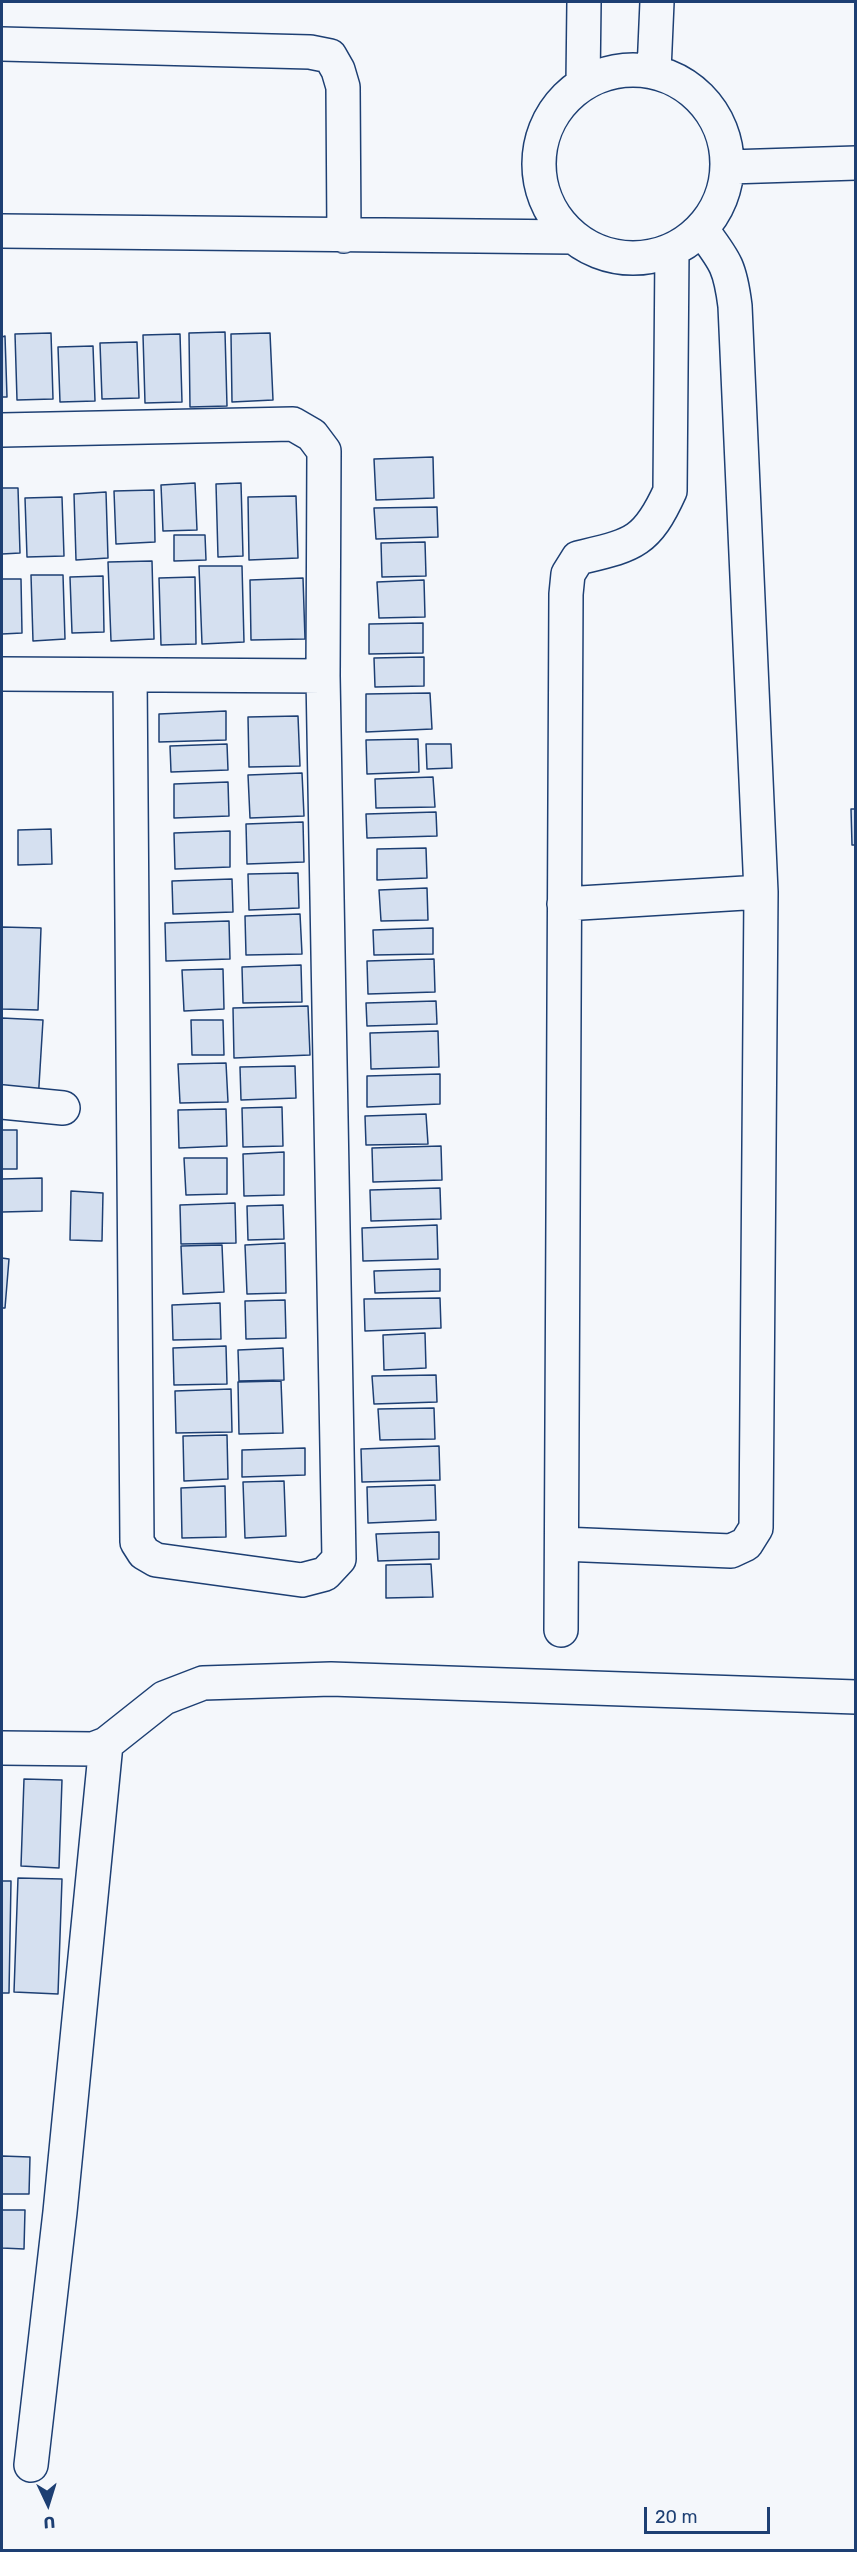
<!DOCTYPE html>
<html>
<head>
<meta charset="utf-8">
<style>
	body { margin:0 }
	#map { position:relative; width:857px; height:2552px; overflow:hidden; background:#f4f7fb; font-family:Rubik,sans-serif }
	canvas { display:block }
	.frame { position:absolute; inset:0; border:3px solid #1d3f73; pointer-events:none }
	.north { position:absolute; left:18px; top:2474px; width:60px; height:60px; -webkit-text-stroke:4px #f4f7fb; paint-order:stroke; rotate:176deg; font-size:16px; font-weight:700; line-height:24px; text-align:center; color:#1d3f73 }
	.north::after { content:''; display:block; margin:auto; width:21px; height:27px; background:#1d3f73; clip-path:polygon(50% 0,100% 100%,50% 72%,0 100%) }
	.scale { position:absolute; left:644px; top:2507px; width:126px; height:27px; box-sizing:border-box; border:3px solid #1d3f73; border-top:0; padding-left:8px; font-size:18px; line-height:21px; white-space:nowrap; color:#1d3f73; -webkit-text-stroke:4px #f4f7fb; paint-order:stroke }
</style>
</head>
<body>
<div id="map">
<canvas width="857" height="2552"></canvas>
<div class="frame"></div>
<div class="north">U</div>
<div class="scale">20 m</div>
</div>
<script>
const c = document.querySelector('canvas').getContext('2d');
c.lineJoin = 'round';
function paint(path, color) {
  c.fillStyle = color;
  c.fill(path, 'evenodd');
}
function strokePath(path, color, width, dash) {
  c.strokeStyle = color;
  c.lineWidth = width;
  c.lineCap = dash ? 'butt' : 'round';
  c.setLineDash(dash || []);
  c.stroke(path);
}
const building = new Path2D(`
	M 225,332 L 227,406 L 190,407 L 189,333 Z
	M 51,333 L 53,399 L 17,400 L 15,334 Z
	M 270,333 L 273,400 L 232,402 L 231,334 Z
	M 180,334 L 182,402 L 145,403 L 143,335 Z
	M 5,336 L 7,397 L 2,397 L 2,337 Z
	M 137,342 L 139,398 L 102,399 L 100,343 Z
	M 93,346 L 95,401 L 60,402 L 58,347 Z
	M 433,457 L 434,498 L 376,500 L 374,459 Z
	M 195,483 L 197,530 L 163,531 L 161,485 Z
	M 241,483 L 243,556 L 218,557 L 216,484 Z
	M 2,488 L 18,488 L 20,553 L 2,554 Z
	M 154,490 L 155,542 L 116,544 L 114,491 Z
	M 106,492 L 108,558 L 76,560 L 74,494 Z
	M 296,496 L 298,558 L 249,560 L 248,497 Z
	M 62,497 L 64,556 L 27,557 L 25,498 Z
	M 437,507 L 438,537 L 376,539 L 374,508 Z
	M 174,535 L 205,535 L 206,560 L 174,561 Z
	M 425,542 L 426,576 L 382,577 L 381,543 Z
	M 152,561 L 154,639 L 111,641 L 108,562 Z
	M 199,566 L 242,566 L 244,642 L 202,644 Z
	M 31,575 L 63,575 L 65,639 L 33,641 Z
	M 103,576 L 104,632 L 72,633 L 70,577 Z
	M 195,577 L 196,644 L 161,645 L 159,578 Z
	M 303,578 L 305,639 L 251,640 L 250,580 Z
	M 2,579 L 21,579 L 22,633 L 2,634 Z
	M 424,580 L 425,617 L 379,618 L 377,582 Z
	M 423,623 L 423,653 L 369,654 L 369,624 Z
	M 424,657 L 424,686 L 375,687 L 374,658 Z
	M 430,693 L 432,729 L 366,732 L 366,694 Z
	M 226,711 L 226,740 L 159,742 L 159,714 Z
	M 298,716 L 300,766 L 249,767 L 248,717 Z
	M 418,739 L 419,772 L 367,774 L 366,740 Z
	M 227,744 L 228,770 L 171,772 L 170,746 Z
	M 426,744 L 451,744 L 452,768 L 427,769 Z
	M 302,773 L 304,816 L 250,818 L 248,775 Z
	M 433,777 L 435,807 L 376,808 L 375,779 Z
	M 228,782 L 229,816 L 174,818 L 174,784 Z
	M 851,809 L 856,809 L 856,845 L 852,845 Z
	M 436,812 L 437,836 L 367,838 L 366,814 Z
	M 303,822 L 304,862 L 247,864 L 246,824 Z
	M 51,829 L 52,864 L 18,865 L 18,830 Z
	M 230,831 L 230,867 L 175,869 L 174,833 Z
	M 426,848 L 427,878 L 377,880 L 377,849 Z
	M 298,873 L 299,908 L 249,910 L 248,874 Z
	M 232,879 L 233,912 L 173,914 L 172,881 Z
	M 427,888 L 428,920 L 381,921 L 379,890 Z
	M 300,914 L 302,954 L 246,955 L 245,916 Z
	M 229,921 L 230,959 L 166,961 L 165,923 Z
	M 2,927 L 41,928 L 38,1010 L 2,1009 Z
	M 433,928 L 433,954 L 374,955 L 373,930 Z
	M 434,959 L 435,992 L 368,994 L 367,961 Z
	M 301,965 L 302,1002 L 243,1003 L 242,967 Z
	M 223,969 L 224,1009 L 184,1011 L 182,970 Z
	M 436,1001 L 437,1024 L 367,1026 L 366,1003 Z
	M 308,1006 L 310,1055 L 234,1058 L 233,1008 Z
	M 2,1018 L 43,1020 L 38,1102 L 2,1100 Z
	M 191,1020 L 223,1020 L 224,1055 L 192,1055 Z
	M 438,1031 L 439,1067 L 371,1069 L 370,1033 Z
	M 226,1063 L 228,1102 L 180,1103 L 178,1064 Z
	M 295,1066 L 296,1098 L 241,1100 L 240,1067 Z
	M 440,1074 L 440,1104 L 367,1107 L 367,1076 Z
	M 282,1107 L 283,1146 L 243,1147 L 242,1108 Z
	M 226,1109 L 227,1146 L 179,1148 L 178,1110 Z
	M 426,1114 L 428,1144 L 366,1145 L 365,1116 Z
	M 2,1130 L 17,1130 L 17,1169 L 2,1169 Z
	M 441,1146 L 442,1180 L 373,1182 L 372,1148 Z
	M 284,1152 L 284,1195 L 244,1196 L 243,1154 Z
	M 184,1158 L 227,1158 L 227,1194 L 186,1195 Z
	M 42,1178 L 42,1211 L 2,1212 L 2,1179 Z
	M 440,1188 L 441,1219 L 371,1221 L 370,1190 Z
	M 71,1191 L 103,1193 L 102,1241 L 70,1240 Z
	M 235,1203 L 236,1243 L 181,1244 L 180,1205 Z
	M 283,1205 L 284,1239 L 248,1240 L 247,1206 Z
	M 437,1225 L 438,1259 L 363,1261 L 362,1228 Z
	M 285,1243 L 286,1293 L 247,1294 L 245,1245 Z
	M 222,1245 L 224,1292 L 183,1294 L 181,1246 Z
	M 2,1258 L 9,1259 L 5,1308 L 2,1308 Z
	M 440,1269 L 440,1291 L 375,1293 L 374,1271 Z
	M 440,1298 L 441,1328 L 365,1331 L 364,1299 Z
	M 285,1300 L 286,1338 L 246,1339 L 245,1301 Z
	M 220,1303 L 221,1339 L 173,1340 L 172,1305 Z
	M 425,1333 L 426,1368 L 384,1370 L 383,1335 Z
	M 226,1346 L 227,1384 L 174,1385 L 173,1348 Z
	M 283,1348 L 284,1380 L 239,1381 L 238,1350 Z
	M 436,1375 L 437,1402 L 374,1404 L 372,1376 Z
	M 281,1381 L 283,1433 L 239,1434 L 238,1382 Z
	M 231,1389 L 232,1432 L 176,1433 L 175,1391 Z
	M 434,1408 L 435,1439 L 380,1440 L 378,1409 Z
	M 227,1435 L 228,1479 L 184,1481 L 183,1436 Z
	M 439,1446 L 440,1480 L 362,1482 L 361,1449 Z
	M 305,1448 L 305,1475 L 242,1477 L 242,1450 Z
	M 284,1481 L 286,1536 L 245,1538 L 243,1482 Z
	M 435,1485 L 436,1520 L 368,1523 L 367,1487 Z
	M 225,1486 L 226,1537 L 182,1538 L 181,1488 Z
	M 439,1532 L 439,1559 L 378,1561 L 376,1534 Z
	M 431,1564 L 433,1597 L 386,1598 L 386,1565 Z
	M 24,1779 L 62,1780 L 59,1868 L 21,1866 Z
	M 18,1878 L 62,1879 L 58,1994 L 14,1992 Z
	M 2,1881 L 11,1881 L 9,1993 L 2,1993 Z
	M 2,2156 L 30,2157 L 29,2194 L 2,2194 Z
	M 2,2210 L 25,2210 L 24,2249 L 2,2248 Z`);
paint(building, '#d5e0f0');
strokePath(building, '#1d3f73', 1.5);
const minor = new Path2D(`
	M 2,44 L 310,52 L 330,56 L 338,70 L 343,87 L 344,236
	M539 164a94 94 0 1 1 188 0a94 94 0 1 1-188 0Z
	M 654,71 L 657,2
	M 583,83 L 584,2
	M 729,167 L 856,163
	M 2,231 L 573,237
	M 2,430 L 293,424 L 312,435 L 324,451 L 323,676 L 339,1559 L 325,1574 L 302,1580 L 156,1560 L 144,1553 L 137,1542 L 130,675
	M 2,674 L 323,676
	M 564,904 L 761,892
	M 2,1102 L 63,1108
	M 562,1544 L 731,1551 L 746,1544 L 756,1528 L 761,892 L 735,306 C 730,266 725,261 702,230
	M 561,1630 L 566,594 L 568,574 L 578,558 C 632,545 646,544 670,491 L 672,250
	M 2,1748 L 93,1749 L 106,1744 L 164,1698 L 203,1683 L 331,1679 L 856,1697
	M 31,2465 L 60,2212 L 106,1744`);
strokePath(minor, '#1d3f73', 36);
strokePath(minor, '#f4f7fb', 33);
</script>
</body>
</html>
